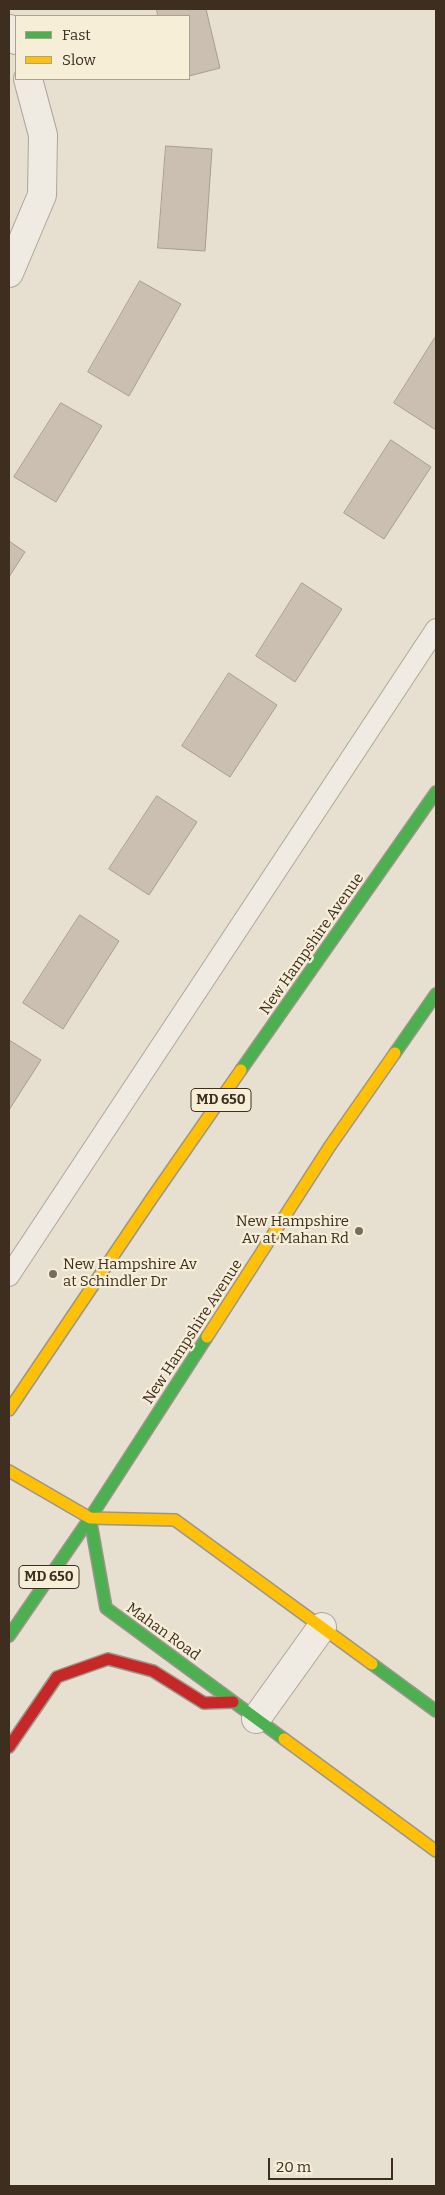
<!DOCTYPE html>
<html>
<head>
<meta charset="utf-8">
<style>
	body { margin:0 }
	#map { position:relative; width:445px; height:2195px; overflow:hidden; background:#e7e0d1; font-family:Bitter,serif }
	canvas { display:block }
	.frame { position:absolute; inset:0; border:10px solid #3d2e20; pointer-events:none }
	.legend { position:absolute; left:15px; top:15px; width:175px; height:65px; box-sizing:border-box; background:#f7eed8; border:1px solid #ada18e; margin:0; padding:6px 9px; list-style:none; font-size:15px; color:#3d2e20 }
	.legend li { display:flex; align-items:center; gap:10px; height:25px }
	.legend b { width:25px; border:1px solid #ada18e }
	.scale { position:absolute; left:268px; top:2158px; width:125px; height:22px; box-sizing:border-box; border:2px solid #3d2e20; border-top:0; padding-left:6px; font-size:15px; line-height:18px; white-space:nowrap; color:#3d2e20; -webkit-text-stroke:4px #f7eed8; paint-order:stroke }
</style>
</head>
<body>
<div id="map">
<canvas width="445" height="2195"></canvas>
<div class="frame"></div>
<ul class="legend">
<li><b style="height:6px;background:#4caf50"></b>Fast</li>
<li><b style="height:6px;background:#ffc107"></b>Slow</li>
</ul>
<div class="scale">20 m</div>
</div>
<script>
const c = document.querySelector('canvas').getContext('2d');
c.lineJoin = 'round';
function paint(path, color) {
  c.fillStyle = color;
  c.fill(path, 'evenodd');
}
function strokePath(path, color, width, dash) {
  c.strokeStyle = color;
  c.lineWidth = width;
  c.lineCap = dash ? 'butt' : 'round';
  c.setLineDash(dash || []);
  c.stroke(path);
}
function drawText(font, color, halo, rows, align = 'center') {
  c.font = font + ' Bitter,serif';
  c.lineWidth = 4.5;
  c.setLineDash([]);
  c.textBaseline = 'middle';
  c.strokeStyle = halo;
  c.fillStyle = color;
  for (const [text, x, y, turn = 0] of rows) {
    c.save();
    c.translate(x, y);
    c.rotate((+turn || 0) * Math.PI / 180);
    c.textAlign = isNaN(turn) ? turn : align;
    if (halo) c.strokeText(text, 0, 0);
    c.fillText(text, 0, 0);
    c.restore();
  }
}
const building = new Path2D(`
	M 157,9 L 206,9 L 220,68 L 189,76 L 189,16 L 158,16 Z
	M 166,146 L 212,149 L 205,251 L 158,248 Z
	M 140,281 L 181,304 L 129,396 L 88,372 Z
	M 436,336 L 436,430 L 394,403 Z
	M 61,403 L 102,426 L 56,502 L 14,477 Z
	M 391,440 L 431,467 L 384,539 L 344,513 Z
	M 9,541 L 25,552 L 9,577 Z
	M 302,583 L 342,609 L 295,682 L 256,656 Z
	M 229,673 L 277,705 L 230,777 L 182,746 Z
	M 157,796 L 197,822 L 149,895 L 109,869 Z
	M 80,915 L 119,941 L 63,1029 L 23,1003 Z
	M 9,1040 L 41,1060 L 9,1110 Z`);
paint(building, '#cbbfb2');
strokePath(building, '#a89c90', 1);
const lane = new Path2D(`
	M 9,1276 L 436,629`);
const street = new Path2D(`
	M 9,29 L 16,40
	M 9,273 L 42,195 L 43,135 L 28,79
	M 256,1719 L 322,1627`);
const fast = new Path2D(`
	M 395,1053 L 436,994
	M 241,1070 L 436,792
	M 90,1518 L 106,1608 L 284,1739
	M 9,1636 L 90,1518 L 207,1337
	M 372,1664 L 436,1711`);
const slow = new Path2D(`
	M 207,1337 L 330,1146 L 395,1053
	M 9,1410 L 152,1198 L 241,1070
	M 9,1471 L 90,1518 L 175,1520 L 372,1664
	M 284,1739 L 436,1851`);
const jam = new Path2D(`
	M 9,1747 L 57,1677 L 108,1659 L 153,1671 L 204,1703 L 233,1702`);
strokePath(lane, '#ada599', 22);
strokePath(street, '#ada599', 30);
strokePath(fast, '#9c958a', 14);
strokePath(slow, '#9c958a', 14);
strokePath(jam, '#9c958a', 14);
strokePath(lane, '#efebe3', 20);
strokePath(street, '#efebe3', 28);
strokePath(fast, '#4caf50', 11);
strokePath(slow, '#ffc107', 11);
strokePath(jam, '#c62828', 11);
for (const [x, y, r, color] of [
	[359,1231,5,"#786c5e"],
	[53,1274,5,"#786c5e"]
]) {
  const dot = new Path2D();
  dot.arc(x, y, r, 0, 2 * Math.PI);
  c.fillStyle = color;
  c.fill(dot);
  strokePath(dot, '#f7eed8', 2);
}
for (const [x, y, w] of [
	[221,1100,60],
	[49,1577,60]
]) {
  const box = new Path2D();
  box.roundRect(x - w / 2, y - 11.5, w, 23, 4);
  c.fillStyle = '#f7eed8';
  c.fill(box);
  strokePath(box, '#3d2e20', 1);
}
drawText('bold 14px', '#3d2e20', null, [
	["MD 650",221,1100],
	["MD 650",49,1577]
]);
drawText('15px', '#3d2e20', '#f7eed8', [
	["New Hampshire Avenue",312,944,-55],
	["New Hampshire Avenue",193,1332,-57],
	["Mahan Road",163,1632,36]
]);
drawText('15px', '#3d2e20', '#f7eed8', [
	["New Hampshire",349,1222],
	["Av at Mahan Rd",349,1239],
	["New Hampshire Av",63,1265,"left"],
	["at Schindler Dr",63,1282,"left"]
], 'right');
</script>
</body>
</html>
